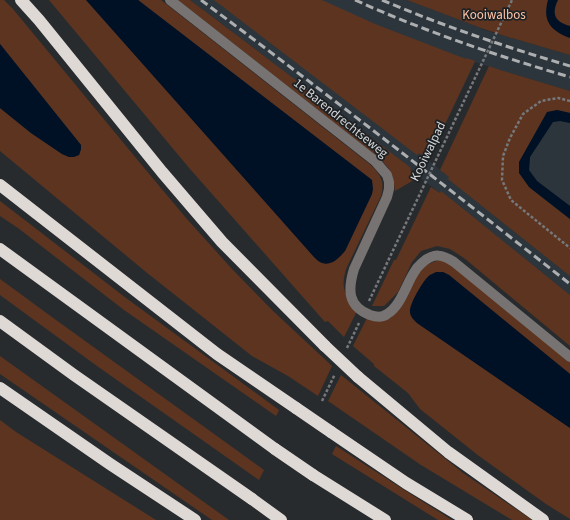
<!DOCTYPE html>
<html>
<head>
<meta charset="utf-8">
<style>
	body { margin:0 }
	canvas { display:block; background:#282b2e }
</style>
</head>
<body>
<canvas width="570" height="520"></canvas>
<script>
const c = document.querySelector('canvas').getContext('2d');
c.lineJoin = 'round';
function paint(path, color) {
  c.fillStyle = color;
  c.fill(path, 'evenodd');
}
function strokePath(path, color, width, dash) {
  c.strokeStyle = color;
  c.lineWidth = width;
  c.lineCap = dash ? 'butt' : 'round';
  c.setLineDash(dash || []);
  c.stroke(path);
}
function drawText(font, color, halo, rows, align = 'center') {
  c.font = font + ' "Source Sans 3",sans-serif';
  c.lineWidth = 3.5;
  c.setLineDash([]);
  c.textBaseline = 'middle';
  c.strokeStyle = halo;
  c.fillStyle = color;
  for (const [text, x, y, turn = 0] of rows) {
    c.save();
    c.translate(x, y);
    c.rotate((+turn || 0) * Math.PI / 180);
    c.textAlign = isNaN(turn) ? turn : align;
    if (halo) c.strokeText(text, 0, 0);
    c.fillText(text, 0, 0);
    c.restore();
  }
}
paint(new Path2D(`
	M 190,0 L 407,0 L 481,28 L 481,29 L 511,38 L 512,38 L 570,55 L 570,91 L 496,69 L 475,62 L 428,160 L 449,177 L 449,179 L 570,276 L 570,295 L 441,192 L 440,193 L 251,46 Z
	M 560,121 L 570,123 L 570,206 L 537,181 L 529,170 L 530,157 L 553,122 Z`), '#2d353c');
paint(new Path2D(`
	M 0,0 L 4,0 L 13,9 L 145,169 L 186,218 L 232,269 L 272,310 L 332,366 L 318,396 L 288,376 L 252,356 L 146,272 L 0,151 L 0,108 L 31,133 L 62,154 L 69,157 L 79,155 L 81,149 L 81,145 L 0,44 Z
	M 49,0 L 86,0 L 314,257 L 345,251 L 372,194 L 372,180 L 138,0 L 161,0 L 372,166 C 381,176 385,182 381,196 L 346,269 C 340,290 346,295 357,311 L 344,337 L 328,321 L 325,322 L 190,169 Z
	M 178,0 L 190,0 L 251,46 L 411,168 L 410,170 L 419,177 L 395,191 C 393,174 391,169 379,158 Z
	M 214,0 L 322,0 L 375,24 L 466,59 L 467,58 L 475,61 L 428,160 L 419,153 L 417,155 Z
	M 407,0 L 570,0 L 570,55 L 512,38 L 511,38 L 481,28 Z
	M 489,66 L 497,69 L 570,91 L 570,113 L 557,110 L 519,162 L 529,187 L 570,219 L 570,276 L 448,179 L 449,177 L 440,170 Z
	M 431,187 L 440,193 L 441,191 L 570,295 L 570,346 L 464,258 L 450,249 L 437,246 L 421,251 L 412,262 L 398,292 L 384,306 L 372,306 L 394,260 L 396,260 Z
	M 0,201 L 126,298 L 279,410 L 276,416 L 124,310 L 18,228 L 0,216 Z
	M 444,259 L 570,361 L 570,374 L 449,275 L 443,272 L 430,275 L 425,280 L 413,301 L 412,318 L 417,323 L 570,428 L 570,519 L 546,504 L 479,456 L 420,409 L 408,393 L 374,366 L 374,364 L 353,346 L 367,318 L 381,321 L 420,269 C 428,264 434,261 444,259 Z
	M 0,279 L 56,320 L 264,470 L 259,480 L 97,366 L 0,295 Z
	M 0,356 L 229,520 L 212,520 L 0,374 Z
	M 341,375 L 463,473 L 532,520 L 512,520 L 421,465 L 328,401 Z
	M 0,420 L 16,432 L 156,520 L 0,520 Z
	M 336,446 L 412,495 L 452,520 L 438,520 L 332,454 Z`), '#5c341f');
paint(new Path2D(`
	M 86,0 L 138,0 L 372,180 L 373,189 L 372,194 L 345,251 C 339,258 332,266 322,263 C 319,262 316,259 314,257 Z
	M 548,0 L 558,0 C 551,14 555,22 570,26 L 570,38 C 551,31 542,21 548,0 Z
	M 0,44 L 81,145 L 81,149 L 79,155 L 74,157 L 69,157 L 62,154 L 31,133 L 0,108 Z
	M 557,110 L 570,113 L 570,123 L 560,121 L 553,122 L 530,157 L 529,170 L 537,181 L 570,206 L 570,219 L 529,187 L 519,173 L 519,162 L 547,112 Z
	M 436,272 L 443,272 L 449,275 L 570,374 L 570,428 L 417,323 C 414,320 410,316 410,312 C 409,304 424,279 430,275 C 432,274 434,273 436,272 Z`), '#001025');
strokePath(new Path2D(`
	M 570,101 L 558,98 L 541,101 L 523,114 L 510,138 L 503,156 L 502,180 L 511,200 L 528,214 L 570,248
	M 369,301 L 512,0
	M 347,348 L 359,323
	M 322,401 L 335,374`), '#76787b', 2.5, [3, 2]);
strokePath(new Path2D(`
	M 170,0 L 375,161 L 387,175 L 389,182 L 389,189 L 387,197 L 354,269 C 348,289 347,306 370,315 C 376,317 382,318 387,314 C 401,306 406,284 415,271 C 417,267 420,265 423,262 C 434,253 442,254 454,262 L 570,357`), '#767372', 10);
strokePath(new Path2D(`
	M 21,0 L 39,20 L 162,172 L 222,242 L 325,346
	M 0,185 L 217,354 L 296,408
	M 0,249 L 275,449
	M 0,321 L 74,375 L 252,499
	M 358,377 L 448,452 L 543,520
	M 0,388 L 110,464 L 195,520
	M 331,432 L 406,483 L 467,520
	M 313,475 L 385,520`), '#dfd9d6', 12);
strokePath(new Path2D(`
	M 201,0 C 326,93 448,188 570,284
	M 355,0 C 424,31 497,56 570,77
	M 382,0 C 443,26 506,47 570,66`), '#acaeb0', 3, [8, 4]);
strokePath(new Path2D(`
	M 325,346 L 358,377
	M 296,408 L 331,432
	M 275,449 L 313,475
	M 252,499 L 281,520`), '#dfd9d6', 12);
drawText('13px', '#ffc4a6', '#1e2124', [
	["Kooiwalbos",494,16]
]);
drawText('13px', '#d6d8da', '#1e2124', [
	["1e Barendrechtseweg",340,119,39],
	["Kooiwalpad",429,152,-64]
]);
</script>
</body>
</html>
